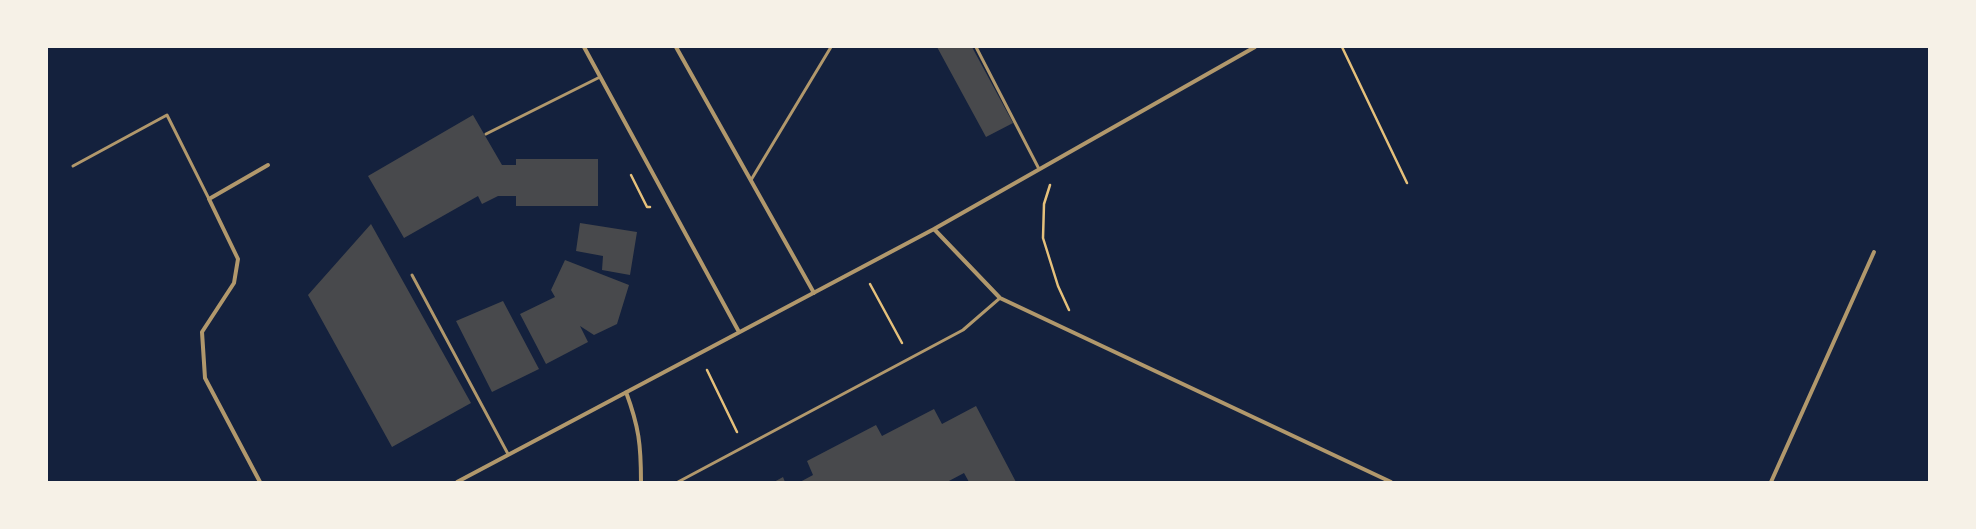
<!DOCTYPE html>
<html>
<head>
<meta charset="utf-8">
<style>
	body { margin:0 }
	#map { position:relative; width:1976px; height:529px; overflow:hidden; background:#14213d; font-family:Figtree,sans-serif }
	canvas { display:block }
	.frame { position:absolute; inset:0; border:48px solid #f6f1e7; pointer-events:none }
</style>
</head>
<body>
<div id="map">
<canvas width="1976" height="529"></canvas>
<div class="frame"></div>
</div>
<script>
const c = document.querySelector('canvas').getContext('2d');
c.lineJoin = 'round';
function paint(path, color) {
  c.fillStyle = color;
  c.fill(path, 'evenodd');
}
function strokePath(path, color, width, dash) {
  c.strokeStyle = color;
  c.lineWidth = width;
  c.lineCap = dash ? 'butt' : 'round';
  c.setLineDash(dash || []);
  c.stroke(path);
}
paint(new Path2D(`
	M 937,47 L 972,47 L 1013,123 L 986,137 Z
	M 473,115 L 502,165 L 516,165 L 516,159 L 598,159 L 598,206 L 516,206 L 516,196 L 498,196 L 482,204 L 478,196 L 404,238 L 368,176 Z
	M 580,223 L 637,232 L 630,275 L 602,270 L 603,256 L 576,251 Z
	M 371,224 L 471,403 L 392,447 L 308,295 Z
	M 565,260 L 629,285 L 617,324 L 594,335 L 580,326 L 588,342 L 546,364 L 520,314 L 555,297 L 551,290 Z
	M 503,301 L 539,369 L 492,392 L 456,321 Z
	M 976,406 L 1016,482 L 969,482 L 964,473 L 947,482 L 800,482 L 813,475 L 807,461 L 876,425 L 882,436 L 934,409 L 942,424 Z
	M 783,477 L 785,482 L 774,482 Z`), '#48494c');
strokePath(new Path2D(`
	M 1342,47 L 1407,183
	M 631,175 L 647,207 L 650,207
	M 1050,185 L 1044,204 L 1043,238 L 1058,286 L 1069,310
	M 870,284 L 902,343
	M 707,370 L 737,432`), '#e5c07b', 2.5);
strokePath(new Path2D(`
	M 976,47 L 1039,169
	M 486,134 L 600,77
	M 73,166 L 167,115 L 209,199
	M 751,180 L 831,47
	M 412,275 L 508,454
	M 678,482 L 963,330 L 1000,298`), '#b1986c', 3);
strokePath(new Path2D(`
	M 584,47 L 739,332
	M 676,47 L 814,293
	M 934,229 L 1000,298 L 1391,482
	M 626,392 C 639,427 641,445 641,482
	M 260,482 L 205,378 L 202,332 L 234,283 L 238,259 L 209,199 L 268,165
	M 457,482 L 934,229 L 1255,47
	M 1771,482 L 1874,252`), '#b1986c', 4);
</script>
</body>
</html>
